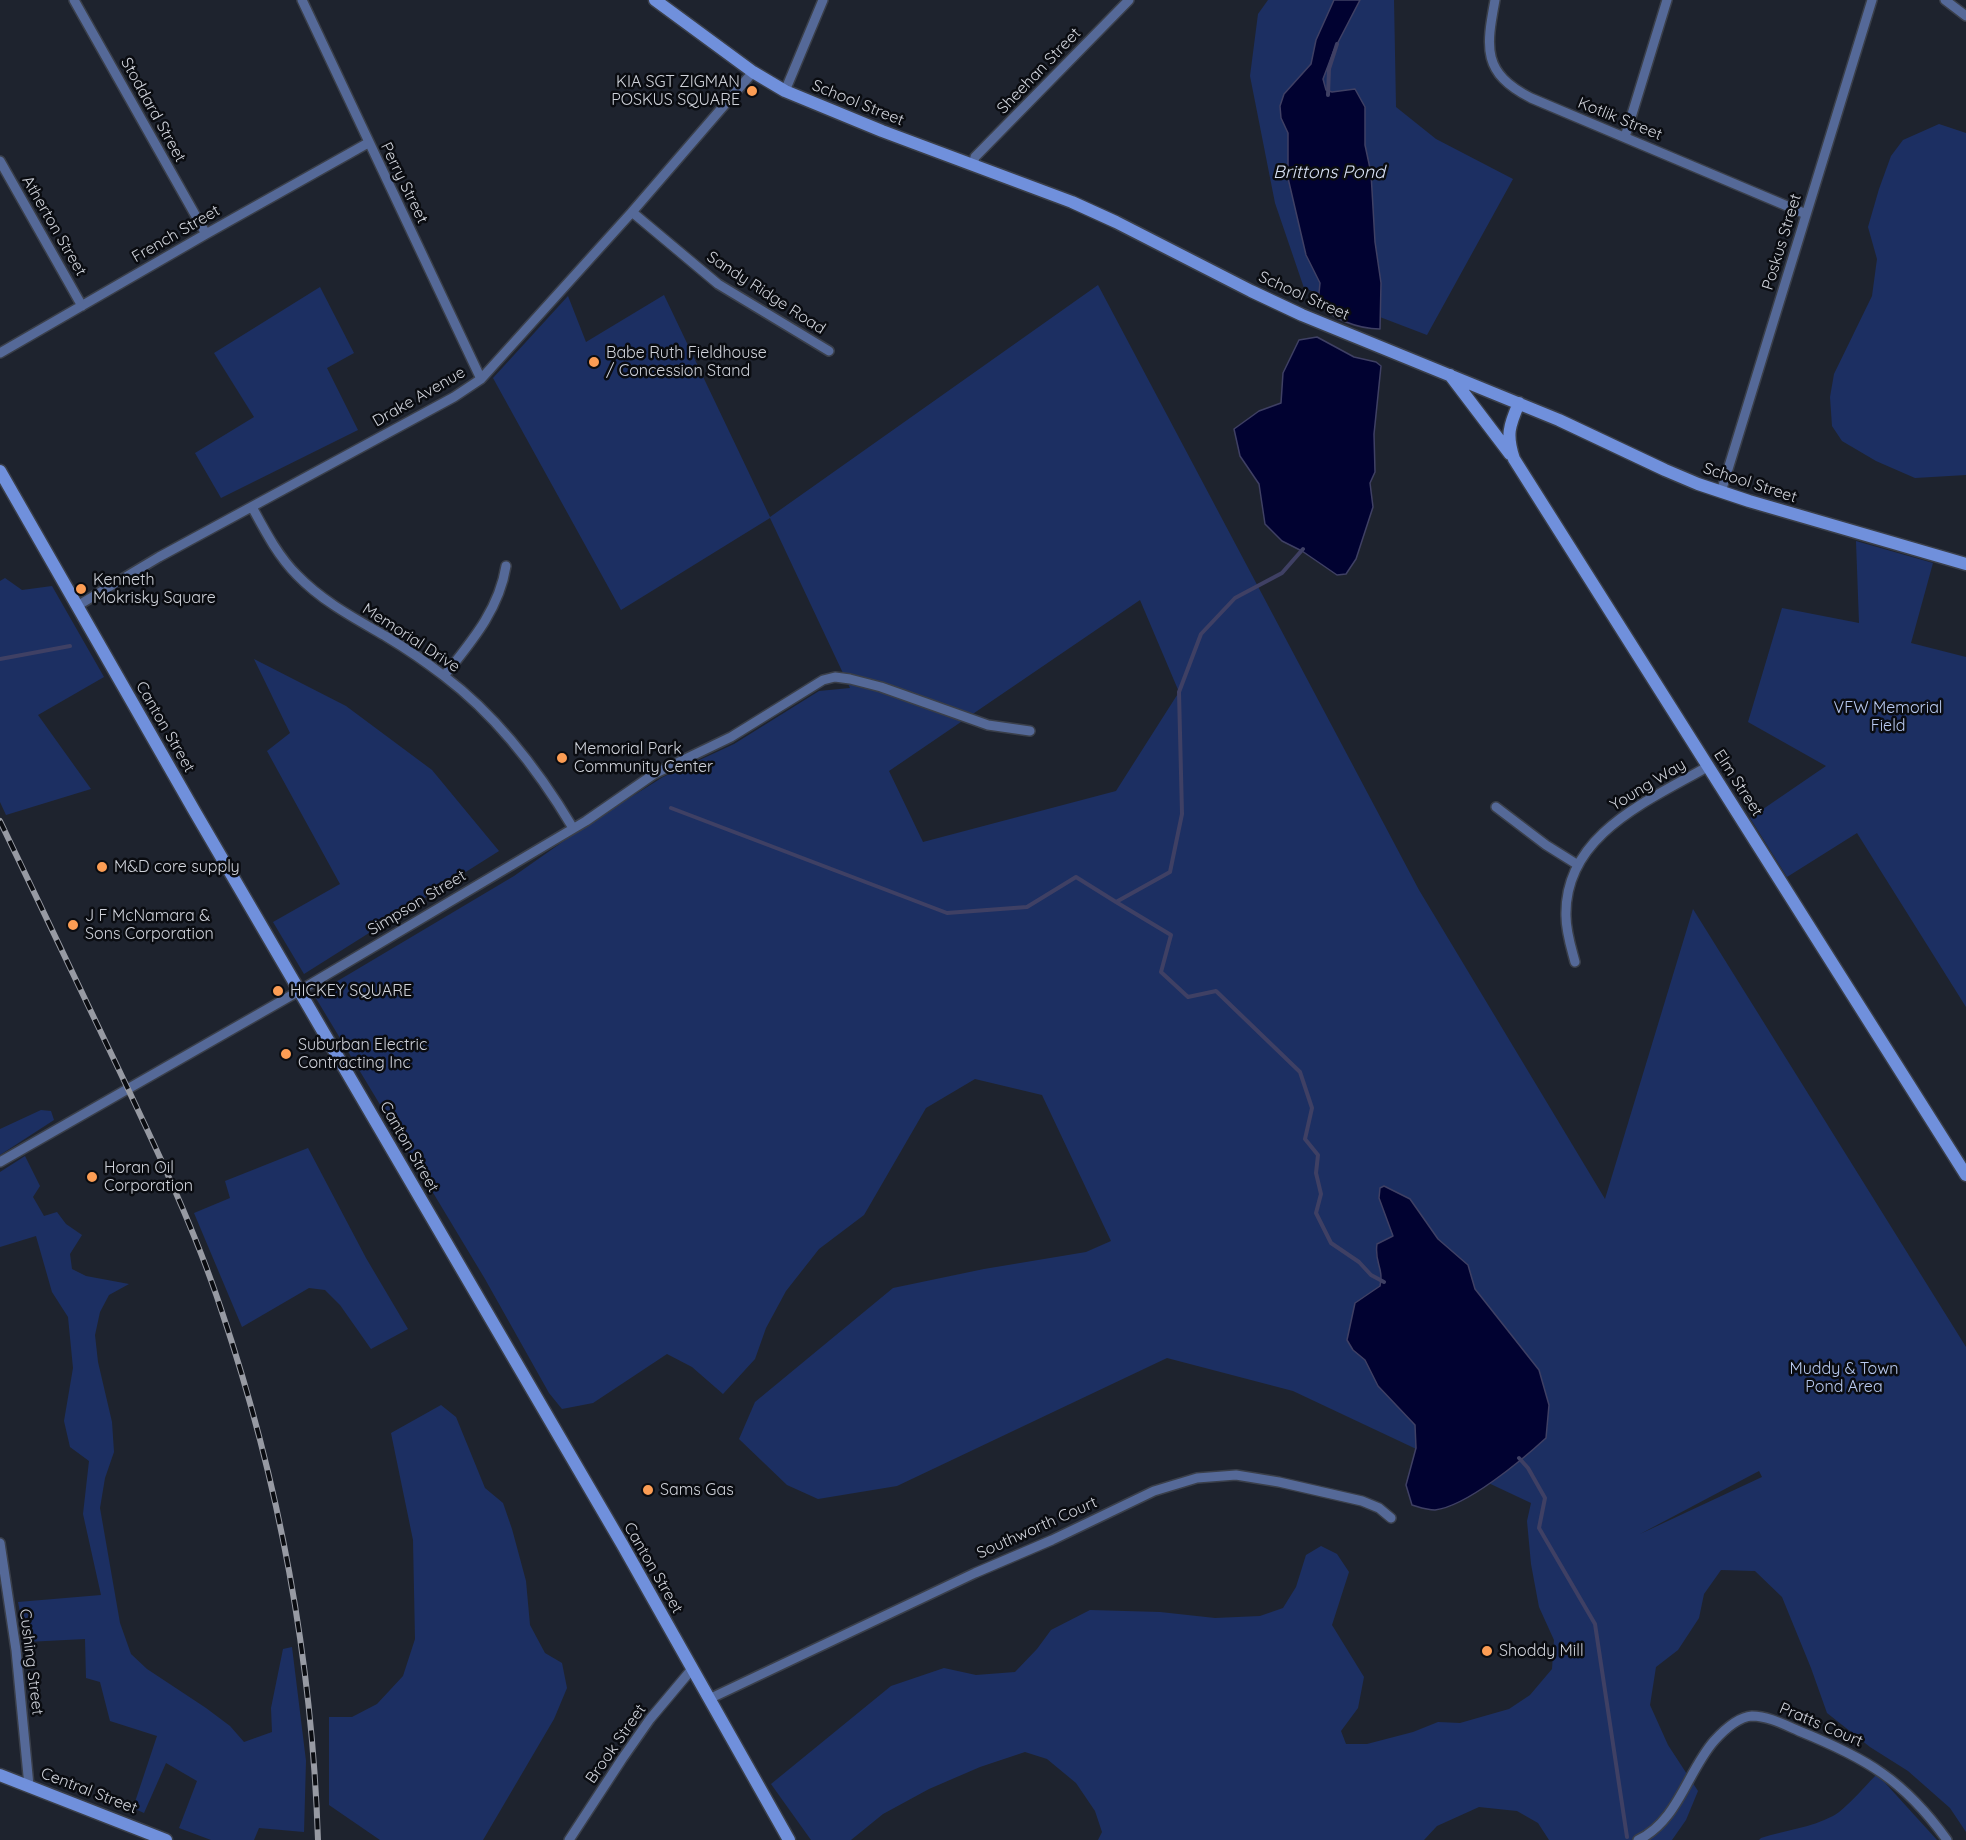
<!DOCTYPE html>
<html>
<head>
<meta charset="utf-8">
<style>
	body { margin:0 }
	canvas { display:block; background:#1e232e }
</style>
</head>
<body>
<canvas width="1966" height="1840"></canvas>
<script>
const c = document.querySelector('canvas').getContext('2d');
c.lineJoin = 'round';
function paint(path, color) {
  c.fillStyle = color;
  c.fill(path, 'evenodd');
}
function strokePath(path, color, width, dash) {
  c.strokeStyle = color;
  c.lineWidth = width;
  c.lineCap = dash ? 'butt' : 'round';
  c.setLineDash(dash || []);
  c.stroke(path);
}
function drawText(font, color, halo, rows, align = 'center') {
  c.font = font + ' Quicksand,sans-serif';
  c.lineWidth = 5;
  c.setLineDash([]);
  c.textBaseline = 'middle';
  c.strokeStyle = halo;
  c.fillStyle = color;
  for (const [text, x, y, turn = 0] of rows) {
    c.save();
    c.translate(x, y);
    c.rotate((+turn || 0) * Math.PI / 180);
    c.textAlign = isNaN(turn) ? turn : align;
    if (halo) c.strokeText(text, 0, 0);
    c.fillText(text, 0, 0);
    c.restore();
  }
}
paint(new Path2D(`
	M 1268,0 L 1394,0 L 1396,107 L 1436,139 L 1513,179 L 1427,335 L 1304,288 L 1275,203 L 1250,76 L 1258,14 Z
	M 1939,124 L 1966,133 L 1966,475 L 1915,478 L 1876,461 L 1842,441 L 1832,426 L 1830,397 L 1834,374 L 1872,296 L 1877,259 L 1868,227 L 1879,189 L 1891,156 L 1903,140 Z
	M 1098,285 L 1419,890 L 1605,1199 L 1693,909 L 1966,1347 L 1966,1832 L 1950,1808 L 1908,1771 L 1870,1747 L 1827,1713 L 1811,1668 L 1782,1597 L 1755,1571 L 1721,1570 L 1704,1594 L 1699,1618 L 1678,1650 L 1656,1667 L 1650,1705 L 1668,1745 L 1698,1791 L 1686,1820 L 1672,1840 L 1549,1840 L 1538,1823 L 1517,1811 L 1479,1807 L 1437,1826 L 1424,1840 L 1098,1840 L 1102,1832 L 1095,1811 L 1076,1783 L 1047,1759 L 1025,1752 L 980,1767 L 929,1789 L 883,1814 L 851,1840 L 811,1840 L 771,1784 L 891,1686 L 944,1668 L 976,1675 L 1015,1672 L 1037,1649 L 1051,1630 L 1090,1610 L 1160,1612 L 1215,1618 L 1260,1616 L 1283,1608 L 1296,1587 L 1306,1555 L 1321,1546 L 1337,1554 L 1349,1572 L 1332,1625 L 1364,1677 L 1358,1708 L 1341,1731 L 1346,1744 L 1367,1744 L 1413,1732 L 1438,1722 L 1460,1723 L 1509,1709 L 1530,1695 L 1552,1669 L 1554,1640 L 1539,1607 L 1531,1564 L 1527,1521 L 1531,1503 L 1293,1391 L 1167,1358 L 897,1486 L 818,1499 L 787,1485 L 739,1439 L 755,1402 L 893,1288 L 984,1269 L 1086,1252 L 1111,1241 L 1042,1095 L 975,1079 L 926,1108 L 864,1215 L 819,1249 L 786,1291 L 766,1328 L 755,1359 L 723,1394 L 692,1367 L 667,1354 L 593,1403 L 562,1409 L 549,1393 L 485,1279 L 314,995 L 514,876 L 588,824 L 663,777 L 734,744 L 819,691 L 850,688 L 770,518 L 621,610 L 493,378 L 568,296 L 586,342 L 664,295 L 770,517 ZM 1140,600 L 1179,692 L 1116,791 L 923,842 L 889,771 ZM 1759,1471 L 1762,1477 L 1640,1534 Z
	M 320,287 L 354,353 L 327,368 L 358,430 L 221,498 L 195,453 L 254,417 L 214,353 Z
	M 1856,541 L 1933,563 L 1911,643 L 1966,657 L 1966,1007 L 1857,833 L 1787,877 L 1750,818 L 1826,766 L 1748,722 L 1782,608 L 1859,623 Z
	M 5,578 L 22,590 L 52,586 L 104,677 L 38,715 L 91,789 L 6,815 L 0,802 L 0,581 Z
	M 254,659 L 346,706 L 432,770 L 499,851 L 304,974 L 273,922 L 340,884 L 267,751 L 290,733 Z
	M 41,1110 L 51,1111 L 54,1120 L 0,1155 L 0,1129 Z
	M 308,1148 L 366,1258 L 408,1329 L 371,1349 L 340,1305 L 325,1290 L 309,1288 L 242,1327 L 194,1213 L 230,1198 L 225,1181 Z
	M 25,1156 L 40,1186 L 33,1197 L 44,1216 L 57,1212 L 66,1224 L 82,1235 L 70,1254 L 72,1269 L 86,1276 L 129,1284 L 109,1295 L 100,1312 L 95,1335 L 98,1362 L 112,1422 L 114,1452 L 105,1478 L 100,1508 L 120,1623 L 131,1654 L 147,1669 L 206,1708 L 230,1726 L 244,1742 L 272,1732 L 271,1708 L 283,1649 L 292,1647 L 306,1761 L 304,1832 L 259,1828 L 254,1840 L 211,1840 L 179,1828 L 197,1781 L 166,1763 L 144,1813 L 133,1808 L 157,1736 L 110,1721 L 100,1682 L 86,1678 L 85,1639 L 26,1642 L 18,1602 L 101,1595 L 83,1514 L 89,1461 L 70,1447 L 64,1421 L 73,1368 L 68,1317 L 52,1292 L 36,1236 L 0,1247 L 0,1172 Z
	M 441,1405 L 456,1417 L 485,1488 L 503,1503 L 512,1529 L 526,1581 L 530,1625 L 545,1653 L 562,1663 L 567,1688 L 554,1719 L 483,1840 L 380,1840 L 329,1805 L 329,1717 L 352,1717 L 377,1704 L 403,1676 L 415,1639 L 413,1540 L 391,1433 Z
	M 1877,1774 L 1937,1840 L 1759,1840 L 1761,1838 C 1785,1830 1810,1828 1833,1816 C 1846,1809 1866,1785 1877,1774 Z`), '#1c2f62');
const water = new Path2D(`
	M 1334,0 L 1360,0 L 1334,50 L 1323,79 L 1326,90 L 1332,92 L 1355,89 L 1365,107 L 1365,145 L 1371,173 L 1375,242 L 1381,283 L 1380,329 C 1359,329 1331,319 1318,303 L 1320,283 L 1306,255 L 1288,178 L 1288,133 L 1281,118 L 1280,106 L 1284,94 L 1311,64 L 1316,40 Z
	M 1317,337 L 1354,357 L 1376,362 L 1381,366 L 1374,434 L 1375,472 L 1370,483 L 1373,507 L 1356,559 L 1346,574 L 1337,575 L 1302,551 L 1282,541 L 1265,524 L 1259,484 L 1240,456 L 1234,429 L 1259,411 L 1281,403 L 1283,373 L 1299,340 Z
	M 1384,1186 L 1410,1199 L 1438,1239 L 1468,1265 L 1475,1289 L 1539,1370 L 1549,1405 L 1546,1438 C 1522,1460 1467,1506 1435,1510 C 1427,1510 1419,1507 1412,1505 L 1406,1485 L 1416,1448 L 1415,1425 L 1378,1386 L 1365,1360 L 1353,1350 L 1347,1340 L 1355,1303 L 1380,1286 C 1384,1267 1374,1263 1377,1244 L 1393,1236 L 1379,1198 L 1380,1188 Z`);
paint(water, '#010231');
strokePath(water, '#3f4064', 1.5);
strokePath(new Path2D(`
	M 1328,95 L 1329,69 L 1337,44
	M 1303,549 L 1282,573 L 1235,598 L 1201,634 L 1179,692 L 1182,814 L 1170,872 L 1116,902 L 1171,935 L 1161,972 L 1188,997 L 1216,991 L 1300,1072 L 1312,1108 L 1305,1139 L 1318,1155 L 1316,1173 L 1321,1194 L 1316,1213 L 1331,1243 L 1359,1262 L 1371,1275 L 1384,1282
	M 0,659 L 70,646
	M 671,808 L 947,913 L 1027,907 L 1076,877 L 1116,902
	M 1519,1458 L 1528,1468 L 1545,1498 L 1539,1528 L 1595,1624 L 1627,1837`), '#3f4064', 4);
const street = new Path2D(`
	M 74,0 L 206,234
	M 302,0 L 481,379
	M 1495,0 C 1486,48 1482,73 1531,98 L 1806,214
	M 1945,0 L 1966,16
	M 785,91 L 823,0
	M 1625,137 L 1667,0
	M 0,161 L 82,306
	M 973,165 L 975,157 L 1129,0
	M 632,212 L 718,284 L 829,351
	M 0,353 L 206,234 L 368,143
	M 1721,492 L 1872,0
	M 252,507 C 265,531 278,556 297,575 C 323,602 356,619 387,637 C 407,649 426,662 444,676 C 497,716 539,771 573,828
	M 77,606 L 159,557 L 454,397 L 481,379 L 632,212 L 753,72
	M 444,676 C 471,642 499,610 506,566
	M 1496,807 L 1546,845 L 1578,865
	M 1575,962 C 1571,947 1566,932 1566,916 C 1564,835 1648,801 1707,767
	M 0,1162 L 299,991 L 586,821 L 654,774 L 731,737 L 823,680 L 835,677 L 850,679 L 881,687 L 988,725 L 1030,731
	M 0,1543 L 16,1650 L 29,1786
	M 709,1699 L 975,1573 L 1052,1540 L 1154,1491 L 1197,1478 L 1236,1475 L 1279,1482 L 1362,1501 L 1379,1508 L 1391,1518
	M 569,1840 L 622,1759 L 650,1719 L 692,1669
	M 1638,1840 C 1678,1821 1687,1772 1714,1741 C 1723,1731 1738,1717 1752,1716 C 1768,1716 1785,1725 1799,1731 C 1866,1758 1904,1780 1947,1840`);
const secondary = new Path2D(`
	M 655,0 L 753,72 L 785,91 L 882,131 L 1072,202 L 1116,222 L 1251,291 L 1302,315 L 1559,420 L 1665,470 L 1698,484 L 1749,501 L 1966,564
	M 1450,375 L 1510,454
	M 1519,403 C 1509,426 1506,435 1514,459 L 1966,1175
	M 0,471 L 195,812 L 622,1544 L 789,1840
	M 0,1775 L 166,1840`);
strokePath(street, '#3a3f4a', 12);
strokePath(secondary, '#3a3f4a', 15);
strokePath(street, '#556998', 9);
strokePath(secondary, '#7090dc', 12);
const rail = new Path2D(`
	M 0,821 C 40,904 79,987 119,1070 C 156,1148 194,1227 221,1309 C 279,1481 312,1659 318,1840`);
strokePath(rail, '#979aa3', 6);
strokePath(rail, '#0a0c11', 4, [11]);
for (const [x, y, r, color] of [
	[752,91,6,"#fc9d54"],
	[594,362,6,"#fc9d54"],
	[81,589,6,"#fc9d54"],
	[562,758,6,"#fc9d54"],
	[102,867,6,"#fc9d54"],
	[73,925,6,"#fc9d54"],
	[278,991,6,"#fc9d54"],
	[286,1054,6,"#fc9d54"],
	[92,1177,6,"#fc9d54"],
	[648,1490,6,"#fc9d54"],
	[1487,1651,6,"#fc9d54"]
]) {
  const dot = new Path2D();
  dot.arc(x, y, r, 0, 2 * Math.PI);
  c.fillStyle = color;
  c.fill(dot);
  strokePath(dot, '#0a0c11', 2);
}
drawText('16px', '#cfd2da', '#0a0c11', [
	["Sheehan Street",1039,71,-46],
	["School Street",858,103,22],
	["Stoddard Street",153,110,61],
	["Kotlik Street",1620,119,22],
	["Perry Street",404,183,64],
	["Atherton Street",54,226,60],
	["French Street",176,234,-30],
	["Poskus Street",1782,242,-73],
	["Sandy Ridge Road",766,293,33],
	["School Street",1304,296,24],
	["Drake Avenue",419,397,-30],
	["School Street",1750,483,18],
	["Memorial Drive",411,638,33],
	["Canton Street",165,727,60],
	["Elm Street",1738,783,57],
	["Young Way",1648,785,-31],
	["Simpson Street",417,903,-31],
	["Canton Street",409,1147,60],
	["Southworth Court",1037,1528,-24],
	["Canton Street",653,1568,60],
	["Cushing Street",31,1662,83],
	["Pratts Court",1821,1725,23],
	["Brook Street",616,1744,-55],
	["Central Street",89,1791,21]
]);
drawText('16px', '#cfd2da', '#0a0c11', [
	["KIA SGT ZIGMAN",740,82,"right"],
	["POSKUS SQUARE",740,100,"right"],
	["Babe Ruth Fieldhouse",606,353],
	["/ Concession Stand",606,371],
	["Kenneth",93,580],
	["Mokrisky Square",93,598],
	["Memorial Park",574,749],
	["Community Center",574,767],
	["M&D core supply",114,867],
	["J F McNamara &",85,916],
	["Sons Corporation",85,934],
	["HICKEY SQUARE",290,991],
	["Suburban Electric",298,1045],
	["Contracting Inc",298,1063],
	["Horan Oil",104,1168],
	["Corporation",104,1186],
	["Sams Gas",660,1490],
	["Shoddy Mill",1499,1651]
], 'left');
drawText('16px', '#b9caf1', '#0a0c11', [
	["VFW Memorial",1888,708],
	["Field",1888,726],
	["Muddy & Town",1844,1369],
	["Pond Area",1844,1387]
]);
drawText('italic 18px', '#d8e1f5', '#0a0c11', [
	["Brittons Pond",1329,173]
]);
</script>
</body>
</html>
